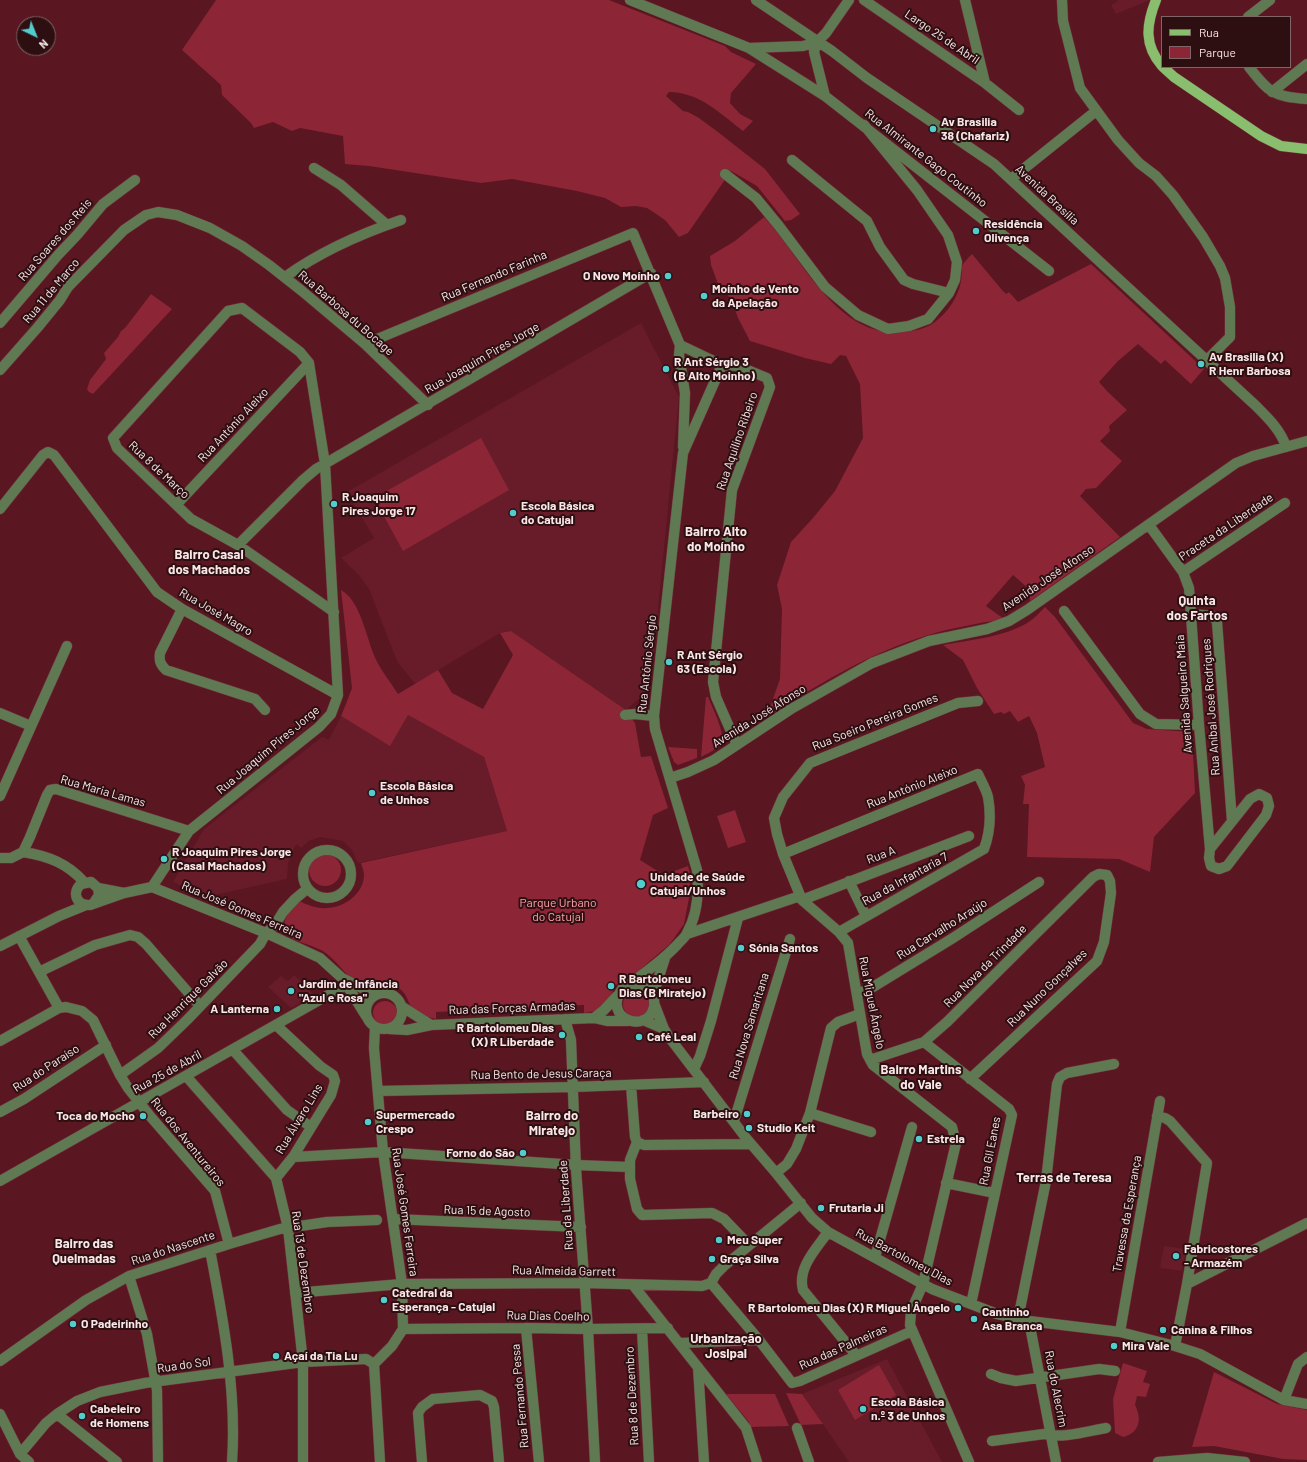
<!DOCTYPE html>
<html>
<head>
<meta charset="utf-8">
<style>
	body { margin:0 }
	#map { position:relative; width:1307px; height:1462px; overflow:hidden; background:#5a1621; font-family:Barlow,sans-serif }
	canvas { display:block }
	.legend { position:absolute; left:1161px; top:16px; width:130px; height:52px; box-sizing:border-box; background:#2d0f12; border:1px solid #7f6567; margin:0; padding:5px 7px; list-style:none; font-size:12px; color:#f9e7e7 }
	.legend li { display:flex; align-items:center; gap:8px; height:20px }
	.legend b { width:20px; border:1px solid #7f6567 }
	.north { position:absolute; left:16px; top:16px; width:40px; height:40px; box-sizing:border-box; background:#2d0f12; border:1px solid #7f6567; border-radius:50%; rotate:137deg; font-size:11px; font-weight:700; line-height:16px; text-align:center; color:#f9e7e7 }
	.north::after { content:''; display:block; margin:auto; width:14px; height:18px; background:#52cdce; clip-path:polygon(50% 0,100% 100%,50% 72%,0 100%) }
</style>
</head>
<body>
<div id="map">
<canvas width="1307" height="1462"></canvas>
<ul class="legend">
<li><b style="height:5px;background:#88be6d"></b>Rua</li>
<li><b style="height:11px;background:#8c2536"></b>Parque</li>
</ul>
<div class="north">N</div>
</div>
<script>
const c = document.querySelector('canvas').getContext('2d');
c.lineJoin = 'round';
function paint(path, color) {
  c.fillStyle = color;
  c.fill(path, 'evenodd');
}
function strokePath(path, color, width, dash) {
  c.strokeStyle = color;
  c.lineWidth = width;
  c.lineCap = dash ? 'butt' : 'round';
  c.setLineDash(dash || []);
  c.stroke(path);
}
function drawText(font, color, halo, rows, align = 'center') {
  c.font = font + ' Barlow,sans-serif';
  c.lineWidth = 4;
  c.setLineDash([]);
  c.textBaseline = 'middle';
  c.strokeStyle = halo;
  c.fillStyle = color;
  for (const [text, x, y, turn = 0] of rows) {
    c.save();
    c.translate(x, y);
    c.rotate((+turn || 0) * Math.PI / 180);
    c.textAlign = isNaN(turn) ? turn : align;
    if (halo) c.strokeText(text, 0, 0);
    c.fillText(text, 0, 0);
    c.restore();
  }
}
paint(new Path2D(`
	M 1117,0 L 1150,0 L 1116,14 L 1111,5 L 1118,1 Z
	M 641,323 L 679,397 L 650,689 L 626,710 L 511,631 L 500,633 L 415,684 L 397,661 L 369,589 L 359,575 L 341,558 L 374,538 L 347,492 Z
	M 408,715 L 484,757 L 507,831 L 358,863 L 352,850 L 343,841 L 320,837 L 309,841 L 301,848 L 297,844 L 295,846 L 288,863 L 287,879 L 206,897 L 173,882 L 204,829 L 322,737 L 329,740 L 341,716 L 390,745 Z
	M 294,975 L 314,995 L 291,1008 L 268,987 L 281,976 L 288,981 Z
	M 1164,1246 L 1186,1249 L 1182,1271 L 1160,1268 Z
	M 887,1359 L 942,1462 L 849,1462 L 802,1394 Z`), '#681c29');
paint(new Path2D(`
	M 216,0 L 609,0 L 725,46 L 731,52 L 756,64 L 731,93 L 730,103 L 740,114 L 753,121 L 743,131 C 721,114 699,92 669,92 L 666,96 L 683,111 L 688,112 L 699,118 L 718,132 L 765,169 L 800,214 L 791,220 L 785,221 L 757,186 L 731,171 L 688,233 L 679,237 L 665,220 L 647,208 L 636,206 L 621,207 L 605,198 L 577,191 L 512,179 L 481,183 L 369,166 L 345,164 L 343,136 L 300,128 L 292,131 L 273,122 L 254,128 L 251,123 L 222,95 L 221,85 L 182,50 Z
	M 764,217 C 802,257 836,338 902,332 C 913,331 927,329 936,321 C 949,311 958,297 961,281 C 962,276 961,270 962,266 C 964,262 969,257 972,254 L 1002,290 L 1006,294 L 1009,292 L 1018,302 L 1091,264 L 1204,369 L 1191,384 L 1165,360 L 1161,364 L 1138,344 L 1118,361 L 1099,382 L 1107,391 L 1127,410 L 1109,426 L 1110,431 L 1100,441 L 1122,461 L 1096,488 L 1086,489 L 1080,496 L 1120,537 L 1030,601 L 1029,589 L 1013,575 L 986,606 L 1004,619 C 974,624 945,629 916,639 C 863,657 815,686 768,717 L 768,713 L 780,679 L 782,609 L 777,585 L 791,542 L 813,518 L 835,491 L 863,438 L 860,384 L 846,356 L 840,355 L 831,364 L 805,358 L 750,341 L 738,318 L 731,299 L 718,284 L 711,265 L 710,256 L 735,241 Z
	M 151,294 L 172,309 L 93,394 L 89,392 L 87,389 L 90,380 L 106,359 L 104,353 L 118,337 L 121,331 L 125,328 Z
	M 481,438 L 509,490 L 403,551 L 374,498 Z
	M 341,590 C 360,600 366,636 374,655 C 379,668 390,681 398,694 L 438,670 L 452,693 L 483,709 L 513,655 L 500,633 L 511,631 L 626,710 L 635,723 L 641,757 L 651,756 L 668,808 L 653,815 L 640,860 L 664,875 L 688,866 L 690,874 L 690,893 L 684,924 L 670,944 L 636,973 L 616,985 L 608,1000 L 602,1007 L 595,1011 L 584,1013 L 584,1005 L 436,1012 L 436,1019 C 427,1017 419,1016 413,1010 C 408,1004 408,995 400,989 C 390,982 380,988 370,987 C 346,982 339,960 321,950 C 309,944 294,942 285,933 C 282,917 289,913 299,901 C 308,905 317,909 327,908 C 343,908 364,894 364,875 C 364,871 362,867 361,863 L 507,831 L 484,757 L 408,715 L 390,746 L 341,716 L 346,704 L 352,688 Z
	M 1045,607 L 1055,617 L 1133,723 L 1147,729 L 1192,732 L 1195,793 L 1154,837 L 1150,872 L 1119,859 L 1027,857 L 1029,804 L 1023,804 L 1025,785 L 1021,776 L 1045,767 L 1037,733 L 1029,716 L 1018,722 L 1010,711 L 1004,714 L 1001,712 L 994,714 L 977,688 L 963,660 L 943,645 C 969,640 1004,637 1027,623 C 1034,619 1040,612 1045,607 Z
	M 706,697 L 708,697 C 712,707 728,737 720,745 C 715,750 707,754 701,757 Z
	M 668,747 L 697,749 L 697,758 L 678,765 L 674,762 Z
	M 735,810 L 746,842 L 728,848 L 717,816 Z
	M309 870a16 16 0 1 1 32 0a16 16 0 1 1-32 0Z
	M623 1004a13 13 0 1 1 26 0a13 13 0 1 1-26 0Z
	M373 1013a12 12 0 1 1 24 0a12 12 0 1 1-24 0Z
	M 1123,1363 L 1147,1371 L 1143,1382 L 1150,1384 L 1146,1397 L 1137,1396 L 1135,1405 C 1142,1419 1140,1433 1123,1437 L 1115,1433 L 1113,1399 Z
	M 879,1365 L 896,1395 L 855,1420 L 838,1390 Z
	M 1214,1372 L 1277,1404 L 1307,1410 L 1307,1460 L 1283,1459 L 1214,1446 L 1192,1447 Z
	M 786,1393 L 802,1394 L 823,1424 L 801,1425 Z
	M 726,1394 L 775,1394 L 789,1426 L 749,1427 L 749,1422 Z`), '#8c2536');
const minor = new Path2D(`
	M 630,0 L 749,48 L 803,46 L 817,42 L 826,33 L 849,0
	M 756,0 L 832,51 L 867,78 L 994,164 L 1255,405 C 1267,417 1281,430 1286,447
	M 864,0 L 985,83 L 1019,110
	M 965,0 L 985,83
	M 1062,0 L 1063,21 L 1080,88 L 1118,140 L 1139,163 L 1156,176 L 1173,195 L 1203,237 L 1220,266 L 1225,278 L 1230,307 L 1230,337 L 1207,360
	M 1248,17 L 1270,0
	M 817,42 L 814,52 L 825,96 L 1049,271
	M 749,48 L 825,96
	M 1249,67 C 1270,94 1273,96 1307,99
	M 1272,92 L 1307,64
	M 792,160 L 867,221 L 880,247 L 904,280 L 913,284 L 949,293
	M 314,168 L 341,185 L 387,225
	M 725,174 L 756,198 L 779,226 L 825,287 L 858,315 L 888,329 L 909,326 L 928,319 L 949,293 L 955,280 L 957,262 L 948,235 L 917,190 L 864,125
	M 1011,179 L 1096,111
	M 285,277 C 321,251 360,234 401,220
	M 0,323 L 58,255 L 77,235 L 103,204 L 135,180
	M 365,344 L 633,233 L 680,345 L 679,355 L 685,393 L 683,447
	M 680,345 L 722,365 L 738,366 L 767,378 L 770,387 L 732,490 L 713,682 L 716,697 L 737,745
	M 0,370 L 38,327 L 60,300 L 68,287 L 124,230 L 146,215 L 158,212 L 177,215 L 210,228 L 242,246 L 269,265 L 302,291 L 365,344 L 428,405
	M 177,504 L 309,363
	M 0,509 L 43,455 L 48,452 L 54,455 L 157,592 L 182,609 L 338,695
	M 1149,525 L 1183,572 L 1189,588 L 1199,725 L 1210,849
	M 238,545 L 303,480 L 316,469 L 651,273
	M 1183,572 L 1285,503
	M 182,609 L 160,653 C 159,661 160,664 166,670 L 255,699 L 265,710
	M 1064,611 L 1140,714 L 1156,724 L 1199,725
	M 1191,614 L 1213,616 L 1217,622 L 1232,821
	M 0,713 L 31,726
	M 625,715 L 635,714 L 654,716
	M 670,778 L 688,772 L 714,760 L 791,709 L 872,663 L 929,641 L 987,629 L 1009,621 L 1027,610 L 1236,463 L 1253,456 L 1307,441
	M 1259,794 L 1267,798 L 1269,806 L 1266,815 L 1227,866 L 1219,869 L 1211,866 L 1209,858 L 1210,849 L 1250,799 Z
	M 0,796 L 67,646
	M303 874a24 24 0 1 1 48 0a24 24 0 1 1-48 0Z
	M 23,852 L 30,837 L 47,795 L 50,790 L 56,789 L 189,831
	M 783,854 L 978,774 C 981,781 986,789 988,797 C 991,814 990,833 984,849 L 839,932
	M 0,858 L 11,858 L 23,852 C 48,856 67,863 84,882
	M 849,881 L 866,916
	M 152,887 L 189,831 L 319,727 L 331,714 L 338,695 L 325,464 L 309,363 L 300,352 L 242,308 L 228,311 L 113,438 L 117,448 L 191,519 L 238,545 L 334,612
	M 98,888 L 124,893
	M 802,900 L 969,836
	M 93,904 L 99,895 L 98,888 L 91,882 L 81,884 C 71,893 77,906 90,905 L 124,893 L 152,887 L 266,933 L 320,958 L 342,978 L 362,988 L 379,993
	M 687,934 L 800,896
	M 19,936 L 59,1008 L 66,1007 L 82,1011 L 93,1020 L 120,1075 L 128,1088 L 150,1116 L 215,1191 L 229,1244
	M 0,946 L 59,916 L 86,905
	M 39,972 L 95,945 L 130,935 L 138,937 L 146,944 L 200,1006
	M 343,979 L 366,1016
	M 628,985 C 636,983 645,983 650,991 C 653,995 655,1000 654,1006 C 649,1035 601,1020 622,989 C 641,976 661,962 677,945 C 680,941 685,938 687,933 C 698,914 699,891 697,870 L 655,729 L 654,716 L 683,453 L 722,365
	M366 1011a18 18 0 1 1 36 0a18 18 0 1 1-36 0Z
	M 857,994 L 873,987 L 953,938 L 1039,882
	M 653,995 L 665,958
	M 654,1003 L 664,1029 L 669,1037 L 746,1138 L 776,1173 L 812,1218 L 828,1232 L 932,1289 L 997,1314 L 1029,1321 L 1120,1332 L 1175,1346 L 1200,1354 L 1284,1400 L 1307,1404
	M 401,1006 L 431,1025
	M 594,1018 L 604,1010 L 617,996
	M 565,1019 L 571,1040 L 576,1169 L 588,1329 L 595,1462
	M 643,1020 L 664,1029
	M 375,1027 L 374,1048 L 383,1152 L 402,1284 L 403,1329 L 392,1346 L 374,1364 L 380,1462
	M 389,1029 L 407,1030 L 431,1025 L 594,1018 L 607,1021 L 628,1021
	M 0,1041 L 59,1008
	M 924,1042 L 1009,1109 L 1012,1115 L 971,1304
	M 233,1050 L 287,1110 L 311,1127
	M 870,1060 L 924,1042 L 947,1022 L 1093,877 L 1099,874 L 1107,875 L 1110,881 L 1111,893 L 1104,942 L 1097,961 L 970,1079
	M 694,1069 L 700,1056 L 711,1021 L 738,918
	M 120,1075 L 158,1048 L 187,1020 L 260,944 L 266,933 L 275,925 L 283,912 L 295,899 L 307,889
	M 186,1076 L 276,1178 L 288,1228 L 303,1362 L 303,1462
	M 631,1085 L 635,1137 L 637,1142 L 644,1145 L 751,1144
	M 378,1091 L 573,1087 L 704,1082
	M 0,1112 L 24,1099 L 106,1045
	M 810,1113 L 871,1132
	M 1157,1116 L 1165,1118 L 1170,1121 L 1207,1163 L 1187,1284
	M 734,1121 L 790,939
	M 637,1142 L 630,1160 L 630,1179 L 637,1209 L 642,1215 L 712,1213 L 724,1219 L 749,1245
	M 293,1157 L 383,1152 L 576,1165 L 629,1167
	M 776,1173 L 787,1164 L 796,1149 L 810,1113 L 831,1028 L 838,1022 L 860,1014
	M 276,1178 L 293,1157 L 331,1095 L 335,1081 L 333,1075 L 320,1066 L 276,1025
	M 0,1181 L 346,985
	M 946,1183 L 995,1193
	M 393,1219 L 581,1227
	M 828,1232 C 816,1249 797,1268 803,1290 L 856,1355
	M 210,1250 C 223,1318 237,1392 232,1462
	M 875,1257 L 912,1127
	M 129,1276 L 147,1334 L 157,1390 L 158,1462
	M 711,1283 L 759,1340 L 792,1383 L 800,1381 L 912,1331
	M 633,1285 L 746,1428 L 757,1462
	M 295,1293 L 402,1284 L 584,1283 L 702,1286 L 711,1283 L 716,1274 L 724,1266 L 801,1203
	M 1018,1319 L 1046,1181 L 1057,1084 L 1060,1077 L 1067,1073 L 1114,1064
	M 1029,1321 L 1056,1462
	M 526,1328 L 539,1462
	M 403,1329 L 526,1328 L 588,1329 L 668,1328
	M 642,1329 L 649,1462
	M 1120,1332 L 1160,1101
	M 680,1343 L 759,1340
	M 1175,1346 L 1187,1284 L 1307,1223
	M 0,1361 L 86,1300 L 129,1276 L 229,1244 L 280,1229 L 327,1222 L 377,1220
	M 698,1367 L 704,1462
	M 991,1374 L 1001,1378 L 1016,1381 L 1099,1369 L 1115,1371
	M 1284,1400 L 1298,1364 L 1307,1357
	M 0,1414 L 20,1454 L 29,1462
	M 57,1414 L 117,1462
	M 797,1428 L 809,1462
	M 992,1441 L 1044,1434 C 1062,1439 1088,1431 1106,1428
	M 20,1454 L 46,1423 L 57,1414 L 77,1401 L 100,1392 L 145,1383 L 303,1362 L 366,1359 L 374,1364
	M 422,1462 L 418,1413 L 422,1407 L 433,1399 L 480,1395 L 492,1401 L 494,1407 L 499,1462
	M 969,1462 L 910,1325 L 911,1311 L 923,1284 L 956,1143 L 952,1127 L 873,1065 L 867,1054 L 848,943 L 839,932 L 802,900 L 783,854 L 777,834 L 774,818 L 783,797 L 810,763 L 958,703 L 978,701
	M 1158,1462 L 1207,1458 L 1245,1462`);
const major = new Path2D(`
	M 1156,0 C 1146,25 1144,45 1162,66
	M 1163,67 L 1174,77 L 1261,136 L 1281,146 L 1307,149`);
strokePath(minor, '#733741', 11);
strokePath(major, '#733741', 11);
strokePath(minor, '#5f7952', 10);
strokePath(major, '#88be6d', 10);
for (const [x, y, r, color] of [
	[933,129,4,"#52cdce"],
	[976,231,4,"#52cdce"],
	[668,276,4,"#52cdce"],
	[704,296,4,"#52cdce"],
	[1201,364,4,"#52cdce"],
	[666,369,4,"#52cdce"],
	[334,504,4,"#52cdce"],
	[513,513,4,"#52cdce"],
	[669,662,4,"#52cdce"],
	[372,793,4,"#52cdce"],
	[164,859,4,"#52cdce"],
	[641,884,5,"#52cdce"],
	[741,948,4,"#52cdce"],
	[611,986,4,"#52cdce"],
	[291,991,4,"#52cdce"],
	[277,1009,4,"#52cdce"],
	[562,1035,4,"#52cdce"],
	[639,1037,4,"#52cdce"],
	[747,1114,4,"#52cdce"],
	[143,1116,4,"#52cdce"],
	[368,1122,4,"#52cdce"],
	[749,1128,4,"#52cdce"],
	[919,1139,4,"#52cdce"],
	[523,1153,4,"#52cdce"],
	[821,1208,4,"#52cdce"],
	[719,1240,4,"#52cdce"],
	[1176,1256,4,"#52cdce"],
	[712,1259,4,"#52cdce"],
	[384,1300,4,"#52cdce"],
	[958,1308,4,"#52cdce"],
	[974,1319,4,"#52cdce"],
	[73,1324,4,"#52cdce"],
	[1163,1330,4,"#52cdce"],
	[1114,1346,4,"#52cdce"],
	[276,1356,4,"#52cdce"],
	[863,1409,4,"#52cdce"],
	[82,1416,4,"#52cdce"]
]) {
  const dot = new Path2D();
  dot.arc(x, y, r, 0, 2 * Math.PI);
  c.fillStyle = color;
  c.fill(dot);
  strokePath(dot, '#2d0f12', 1.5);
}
drawText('12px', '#f9e7e7', '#2d0f12', [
	["Largo 25 de Abril",942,37,34],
	["Rua Almirante Gago Coutinho",926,158,38],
	["Avenida Brasília",1047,195,43],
	["Rua Soares dos Reis",55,240,-49],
	["Rua Fernando Farinha",494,276,-23],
	["Rua 11 de Marco",51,291,-50],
	["Rua Barbosa du Bocage",346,313,41],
	["Rua Joaquim Pires Jorge",482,358,-30],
	["Rua António Aleixo",233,425,-47],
	["Rua Aquilíno Ribeiro",737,441,-71],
	["Rua 8 de Março",159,470,43],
	["Praceta da Liberdade",1226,527,-34],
	["Avenida José Afonso",1048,578,-34],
	["Rua José Magro",216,612,30],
	["Rua António Sérgio",647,664,-84],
	["Avenida Salgueiro Maia",1184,694,-94],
	["Rua Aníbal José Rodrigues",1211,707,-94],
	["Avenida José Afonso",759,716,-32],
	["Rua Soeiro Pereira Gomes",875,722,-22],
	["Rua Joaquim Pires Jorge",268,750,-40],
	["Rua António Aleixo",912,787,-22],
	["Rua Maria Lamas",103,791,16],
	["Rua A",881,855,-21],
	["Rua da Infantaria 7",905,879,-29],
	["Rua José Gomes Ferreira",242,910,23],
	["Rua Carvalho Araújo",942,929,-32],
	["Rua Nova da Trindade",985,966,-45],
	["Rua Nuno Gonçalves",1047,988,-44],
	["Rua Henrique Galvão",188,999,-45],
	["Rua Miguel Ângelo",872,1003,79],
	["Rua das Forças Armadas",512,1008,-2],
	["Rua Nova Samaritana",749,1026,-73],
	["Rua do Paraíso",46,1068,-33],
	["Rua 25 de Abril",167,1072,-29],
	["Rua Bento de Jesus Caraça",541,1074,-1],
	["Rua Álvaro Lins",299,1119,-59],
	["Rua dos Aventureiros",188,1142,51],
	["Rua GIl Eanes",990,1151,-79],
	["Rua da Liberdade",566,1205,-94],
	["Rua 15 de Agosto",487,1211,2],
	["Rua José Gomes Ferreira",405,1212,82],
	["Travessa da Esperança",1127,1214,-80],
	["Rua do Nascente",173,1248,-18],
	["Rua Bartolomeu Dias",904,1257,28],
	["Rua 13 de Dezembro",303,1262,82],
	["Rua Almeida Garrett",564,1271,1],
	["Rua Dias Coelho",548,1316,1],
	["Rua das Palmeiras",843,1347,-24],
	["Rua do Sol",184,1365,-8],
	["Rua do Alecrim",1056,1389,79],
	["Rua Fernando Pessa",520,1396,-95],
	["Rua 8 de Dezembro",632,1396,-93]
]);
drawText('bold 12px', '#f9e7e7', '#2d0f12', [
	["Av Brasilia",941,122],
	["38 (Chafariz)",941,136],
	["Residência",984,224],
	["Olivença",984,238],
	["O Novo Moínho",660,276,"right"],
	["Moínho de Vento",712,289],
	["da Apelação",712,303],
	["Av Brasilia (X)",1209,357],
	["R Henr Barbosa",1209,371],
	["R Ant Sérgio 3",674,362],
	["(B Alto Moinho)",674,376],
	["R Joaquim",342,497],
	["Pires Jorge 17",342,511],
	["Escola Básica",521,506],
	["do Catujal",521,520],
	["R Ant Sérgio",677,655],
	["63 (Escola)",677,669],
	["Escola Básica",380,786],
	["de Unhos",380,800],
	["R Joaquim Pires Jorge",172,852],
	["(Casal Machados)",172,866],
	["Unidade de Saúde",650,877],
	["Catujal/Unhos",650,891],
	["Sónia Santos",749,948],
	["R Bartolomeu",619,979],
	["Dias (B Miratejo)",619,993],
	["Jardim de Infância",299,984],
	["\"Azul e Rosa\"",299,998],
	["A Lanterna",269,1009,"right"],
	["R Bartolomeu Dias",554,1028,"right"],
	["(X) R Liberdade",554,1042,"right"],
	["Café Leal",647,1037],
	["Barbeiro",739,1114,"right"],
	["Supermercado",376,1115],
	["Crespo",376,1129],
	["Toca do Mocho",135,1116,"right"],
	["Studio Keit",757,1128],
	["Estrela",927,1139],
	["Forno do São",515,1153,"right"],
	["Frutaria Ji",829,1208],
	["Meu Super",727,1240],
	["Fabricostores",1184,1249],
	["- Armazém",1184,1263],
	["Graça Silva",720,1259],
	["Catedral da",392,1293],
	["Esperança - Catujal",392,1307],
	["R Bartolomeu Dias (X) R Miguel Ângelo",950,1308,"right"],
	["Cantinho",982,1312],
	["Asa Branca",982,1326],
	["O Padeirinho",81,1324],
	["Canina & Filhos",1171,1330],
	["Mira Vale",1122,1346],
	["Açaí da Tia Lu",284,1356],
	["Escola Básica",871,1402],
	["n.º 3 de Unhos",871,1416],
	["Cabeleiro",90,1409],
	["de Homens",90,1423]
], 'left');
drawText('12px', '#fda4a9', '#2d0f12', [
	["Parque Urbano",558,903],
	["do Catujal",558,917]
]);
drawText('bold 13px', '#f9e7e7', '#2d0f12', [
	["Bairro Alto",716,532],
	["do Moínho",716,547],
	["Bairro Casal",209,555],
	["dos Machados",209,570],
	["Quinta",1197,601],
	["dos Fartos",1197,616],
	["Bairro Martins",921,1070],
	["do Vale",921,1085],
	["Bairro do",552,1116],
	["Miratejo",552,1131],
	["Terras de Teresa",1064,1178],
	["Bairro das",84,1244],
	["Queimadas",84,1259],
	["Urbanização",726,1339],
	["Josipal",726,1354]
]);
</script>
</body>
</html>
